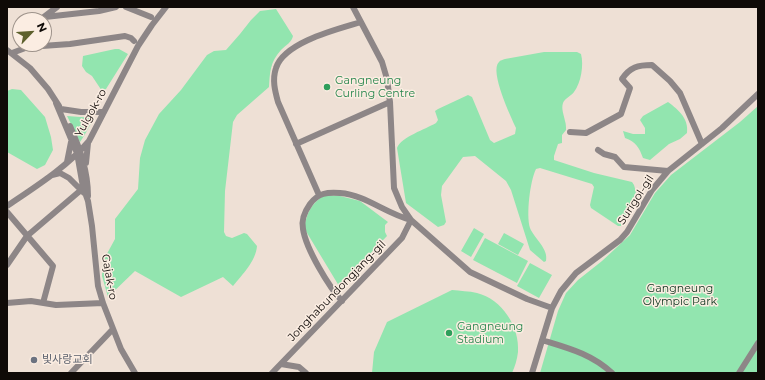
<!DOCTYPE html>
<html>
<head>
<meta charset="utf-8">
<style>
	body { margin:0 }
	#map { position:relative; width:765px; height:380px; overflow:hidden; background:#eee0d5; font-family:Montserrat,sans-serif }
	canvas { display:block }
	.frame { position:absolute; inset:0; border:8px solid #0f0a07; pointer-events:none }
	.north { position:absolute; left:12px; top:12px; width:40px; height:40px; box-sizing:border-box; background:#fbede2; border:1px solid #9d928a; border-radius:50%; rotate:65deg; font-size:11px; font-weight:700; line-height:16px; text-align:center; color:#0f0a07 }
	.north::after { content:''; display:block; margin:auto; width:14px; height:18px; background:#5d602d; clip-path:polygon(50% 0,100% 100%,50% 72%,0 100%) }
</style>
</head>
<body>
<div id="map">
<canvas width="765" height="380"></canvas>
<div class="frame"></div>
<div class="north">N</div>
</div>
<script>
const c = document.querySelector('canvas').getContext('2d');
c.lineJoin = 'round';
function paint(path, color) {
  c.fillStyle = color;
  c.fill(path, 'evenodd');
}
function strokePath(path, color, width, dash) {
  c.strokeStyle = color;
  c.lineWidth = width;
  c.lineCap = dash ? 'butt' : 'round';
  c.setLineDash(dash || []);
  c.stroke(path);
}
function drawText(font, color, halo, rows, align = 'center') {
  c.font = font + ' Montserrat,"Noto Sans KR",sans-serif';
  c.lineWidth = 3;
  c.setLineDash([]);
  c.textBaseline = 'middle';
  c.strokeStyle = halo;
  c.fillStyle = color;
  for (const [text, x, y, turn = 0] of rows) {
    c.save();
    c.translate(x, y);
    c.rotate((+turn || 0) * Math.PI / 180);
    c.textAlign = isNaN(turn) ? turn : align;
    if (halo) c.strokeText(text, 0, 0);
    c.fillText(text, 0, 0);
    c.restore();
  }
}
paint(new Path2D(`
	M 276,9 L 293,36 C 292,42 286,45 281,50 C 270,62 270,72 269,87 L 237,115 L 233,122 L 225,191 L 224,232 L 226,236 L 232,238 L 244,233 L 247,234 L 257,246 C 256,261 242,275 233,286 L 223,277 L 181,297 L 135,271 L 108,297 L 102,276 L 103,261 L 115,239 L 115,219 L 138,189 L 140,158 L 145,140 L 159,114 L 181,90 L 207,55 L 214,51 L 226,50 L 240,34 L 251,20 L 260,11 Z
	M 115,49 L 119,49 L 128,54 L 106,89 L 102,91 L 92,76 L 86,72 L 82,66 L 83,56 Z
	M 544,52 L 577,52 L 581,54 C 584,65 581,83 574,92 C 571,96 565,98 563,103 C 561,109 564,115 565,121 C 566,124 566,127 566,130 L 562,135 L 562,143 L 558,144 L 554,156 L 554,160 L 594,173 L 632,182 L 634,185 L 636,192 L 621,226 L 618,226 L 591,208 L 590,205 L 594,187 L 592,184 L 540,168 L 536,169 C 530,181 526,215 530,228 C 534,238 549,249 546,261 L 544,262 L 530,250 L 511,190 L 506,181 L 475,156 L 463,157 L 442,186 L 441,195 L 446,222 L 444,225 L 438,227 L 406,203 L 397,148 C 401,137 426,129 436,123 L 438,120 L 435,111 L 438,109 L 468,95 L 472,97 L 490,140 L 494,143 L 515,134 L 516,128 C 511,117 489,71 499,62 C 500,60 503,60 505,59 Z
	M 12,89 L 21,90 L 45,117 L 51,137 L 53,150 L 45,165 L 37,169 L 7,152 L 7,91 Z
	M 668,102 C 679,110 689,119 687,133 L 680,139 L 669,144 L 650,160 L 643,158 C 639,147 636,142 625,138 L 623,131 L 633,134 L 645,134 L 645,128 L 640,120 L 643,116 Z
	M 758,106 L 758,373 L 540,373 L 558,311 L 566,293 L 578,280 L 602,261 L 630,235 L 655,193 L 671,175 L 740,122 Z
	M 67,116 L 94,118 L 84,136 L 80,142 Z
	M 325,195 L 340,196 L 360,201 L 388,222 L 385,225 L 385,232 L 387,236 L 339,286 L 304,228 C 307,213 311,203 325,195 Z
	M 474,228 L 484,234 L 471,257 L 461,251 Z
	M 504,233 L 524,244 L 518,255 L 498,244 Z
	M 485,238 L 528,261 L 517,283 L 473,260 Z
	M 530,263 L 552,275 L 539,298 L 517,286 Z
	M 452,290 C 460,291 469,291 477,293 C 502,299 520,327 518,352 C 517,360 515,366 512,373 L 372,373 L 374,352 L 387,322 Z`), '#92e5af');
strokePath(new Path2D(`
	M 126,7 L 151,17
	M 353,7 L 382,62 L 387,79 L 390,102 L 394,188 L 402,207 L 411,220 L 470,272 L 527,299 L 552,308
	M 45,17 L 99,11 L 116,7
	M 40,20 L 57,7
	M 7,50 L 30,68 L 48,89 L 59,106
	M 12,53 L 28,47 L 70,44 L 125,36 L 131,38 L 134,41
	M 56,103 L 77,153 L 83,187 L 88,201 L 92,226 L 98,286 L 103,303 L 121,349 L 135,373
	M 61,109 L 81,112 L 104,112
	M 70,126 C 80,149 88,171 88,196
	M 570,132 L 586,133 L 621,114 L 630,88 L 622,79 C 630,67 638,65 652,65 L 670,81 L 680,93 L 702,144
	M 296,144 L 390,102
	M 598,150 L 604,154 L 615,157 L 624,167 L 668,171
	M 67,162 L 71,142
	M 86,163 L 88,143
	M 52,175 L 60,173 L 69,178 L 84,193
	M 319,195 L 278,102 C 275,91 272,80 276,68 C 284,42 338,29 361,22
	M 7,206 C 35,187 67,167 89,141 L 138,46 L 152,25 L 166,7
	M 7,212 L 53,266 L 43,303
	M 7,265 L 27,236 L 81,190
	M 7,303 L 31,301 L 56,305 L 103,303
	M 542,340 C 568,348 592,354 612,373
	M 281,364 L 299,367 L 306,373
	M 71,373 L 113,329
	M 272,373 L 402,238 L 411,220 C 386,214 366,195 340,193 C 327,192 318,193 310,204 C 305,211 301,220 303,229 C 306,249 329,287 342,301
	M 532,373 L 552,308 L 561,291 L 576,273 L 620,240 L 627,232 L 652,190 L 668,171 L 722,128 L 758,94
	M 739,373 L 758,343`), '#8d8687', 6);
for (const [x, y, r, color] of [
	[327,87,4,"#2e9e5b"],
	[449,333,4,"#2e9e5b"],
	[34,360,4,"#6b7280"]
]) {
  const dot = new Path2D();
  dot.arc(x, y, r, 0, 2 * Math.PI);
  c.fillStyle = color;
  c.fill(dot);
  strokePath(dot, '#fbede2', 1.5);
}
drawText('11px', '#27864d', '#fbede2', [
	["Gangneung",335,81],
	["Curling Centre",335,94],
	["Gangneung",457,327],
	["Stadium",457,340]
], 'left');
drawText('11px', '#0f0a07', '#fbede2', [
	["Yulgok-ro",91,113,-61],
	["Surigol-gil",636,200,-57],
	["Gajak-ro",109,277,80],
	["Jonghabundongjang-gil",337,291,-46]
]);
drawText('11px', '#0c341d', '#fbede2', [
	["Gangneung",680,289],
	["Olympic Park",680,302]
]);
drawText('11px', '#5b616d', '#fbede2', [
	["빛사랑교회",42,360]
], 'left');
</script>
</body>
</html>
